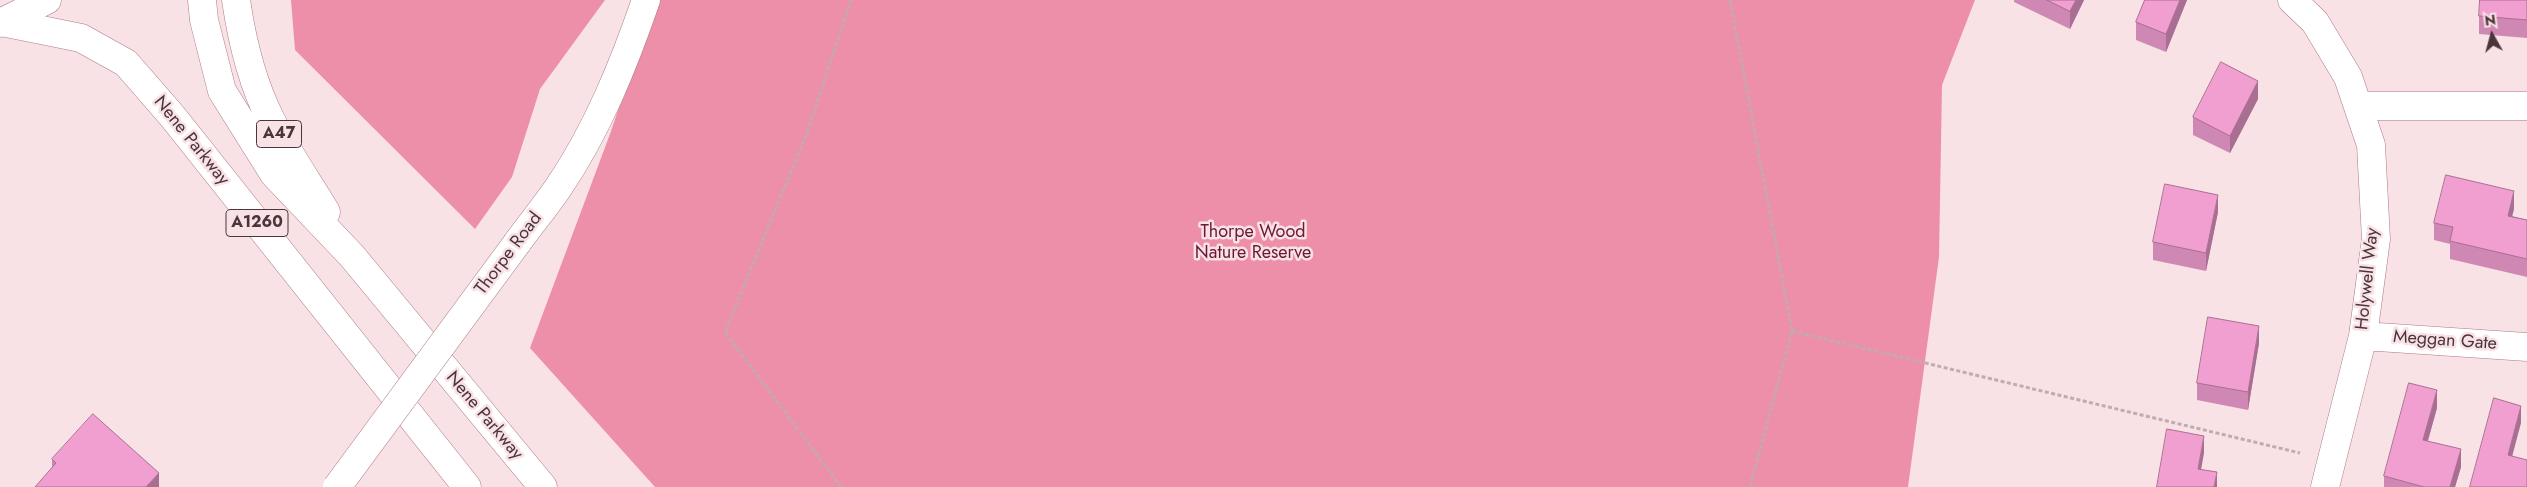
<!DOCTYPE html>
<html>
<head>
<meta charset="utf-8">
<style>
	body { margin:0 }
	#map { position:relative; width:2527px; height:487px; overflow:hidden; background:#f9e2e6; font-family:Jost,sans-serif }
	canvas { display:block }
	.north { position:absolute; left:2467px; top:10px; width:50px; height:50px; -webkit-text-stroke:4px #f9e2e6; paint-order:stroke; rotate:353deg; font-size:14px; font-weight:700; line-height:20px; text-align:center; color:#4b353a }
	.north::after { content:''; display:block; margin:auto; width:18px; height:22px; background:#4b353a; clip-path:polygon(50% 0,100% 100%,50% 72%,0 100%) }
</style>
</head>
<body>
<div id="map">
<canvas width="2527" height="487"></canvas>
<div class="north">N</div>
</div>
<script>
const c = document.querySelector('canvas').getContext('2d');
c.lineJoin = 'round';
function paint(path, color) {
  c.fillStyle = color;
  c.fill(path, 'evenodd');
}
function strokePath(path, color, width, dash) {
  c.strokeStyle = color;
  c.lineWidth = width;
  c.lineCap = dash ? 'butt' : 'round';
  c.setLineDash(dash || []);
  c.stroke(path);
}
function drawText(font, color, halo, rows, align = 'center') {
  c.font = font + ' Jost,sans-serif';
  c.lineWidth = 5;
  c.setLineDash([]);
  c.textBaseline = 'middle';
  c.strokeStyle = halo;
  c.fillStyle = color;
  for (const [text, x, y, turn = 0] of rows) {
    c.save();
    c.translate(x, y);
    c.rotate((+turn || 0) * Math.PI / 180);
    c.textAlign = isNaN(turn) ? turn : align;
    if (halo) c.strokeText(text, 0, 0);
    c.fillText(text, 0, 0);
    c.restore();
  }
}
paint(new Path2D(`
	M 291,0 L 605,0 L 540,89 L 512,177 L 475,229 L 295,50 Z
	M 655,0 L 1975,0 L 1942,85 L 1939,257 L 1908,487 L 655,487 L 530,348 L 610,134 Z`), '#ed8fa8');
const minor = new Path2D(`
	M 2292,0 L 2315,22 L 2348,77 L 2371,145 L 2376,239 L 2363,336 L 2325,487
	M 2358,106 L 2527,106
	M 517,243 C 530,225 545,207 558,188 C 597,131 624,64 646,0
	M 2363,336 L 2527,347`);
const highway = new Path2D(`
	M 202,0 L 204,20 L 222,91 L 274,174 L 352,256 L 543,487
	M 236,0 C 242,41 252,83 271,120 C 287,152 308,182 326,212
	M 2,22 L 81,38 L 126,63 L 173,117 L 467,487
	M 0,23 L 47,0`);
strokePath(minor, '#ac7985', 29);
strokePath(highway, '#ac7985', 29);
strokePath(new Path2D(`
	M 1730,0 L 1792,331 L 1750,487
	M 1792,331 L 2300,453
	M 841,487 L 725,332 L 807,133 L 851,0`), '#c2abb0', 3, [4, 2.5]);
strokePath(minor, '#fff', 28);
strokePath(highway, '#fff', 28);
const minorBridge = new Path2D(`
	M 337,487 L 517,243`);
strokePath(minorBridge, '#ac7985', 29, []);
strokePath(minorBridge, '#fff', 28);
paint(new Path2D(`
	M 2014,0 L 2084,0 L 2070,29 L 2014,2 Z
	M 2145,0 L 2187,0 L 2166,52 L 2136,40 L 2136,22 Z
	M 2527,0 L 2527,38 L 2479,34 L 2479,16 Z
	M 2258,99 L 2230,153 L 2193,135 L 2193,117 Z
	M 2514,209 L 2512,216 L 2527,220 L 2527,277 L 2450,259 L 2450,244 L 2434,240 L 2434,223 Z
	M 2218,212 L 2206,271 L 2153,260 L 2153,242 Z
	M 2259,343 L 2248,410 L 2197,400 L 2197,383 Z
	M 2437,408 L 2428,441 L 2461,467 L 2455,487 L 2384,487 L 2384,476 Z
	M 52,459 L 159,487 L 52,468 Z`), '#cf88b3');
paint(new Path2D(`
	M 2076,0 L 2084,0 L 2070,29 L 2070,11 Z
	M 2180,0 L 2187,0 L 2166,52 L 2166,34 Z
	M 2258,81 L 2258,99 L 2230,153 L 2230,136 Z
	M 2514,191 L 2514,209 L 2508,233 L 2508,216 Z
	M 2218,195 L 2218,212 L 2206,271 L 2206,253 Z
	M 2259,326 L 2259,343 L 2248,410 L 2248,392 Z
	M 2437,390 L 2437,408 L 2423,457 L 2423,440 Z
	M 2521,406 L 2521,423 L 2508,472 L 2508,455 Z
	M 2204,436 L 2204,453 L 2198,487 L 2198,469 Z
	M 2461,449 L 2461,467 L 2455,487 L 2450,487 Z
	M 2217,472 L 2217,487 L 2214,487 Z
	M 159,473 L 159,487 L 146,487 Z`), '#a96f92');
const building = new Path2D(`
	M 2047,0 L 2076,0 L 2070,11 Z
	M 2145,0 L 2180,0 L 2166,34 L 2136,22 Z
	M 2480,0 L 2527,0 L 2527,20 L 2479,16 Z
	M 2221,62 L 2258,81 L 2230,136 L 2193,117 Z
	M 2446,175 L 2514,191 L 2508,216 L 2527,220 L 2527,259 L 2450,241 L 2453,227 L 2434,223 Z
	M 2165,184 L 2218,195 L 2206,253 L 2153,242 Z
	M 2208,317 L 2259,326 L 2248,392 L 2197,383 Z
	M 2409,383 L 2437,390 L 2423,440 L 2461,449 L 2450,487 L 2424,487 L 2384,476 Z
	M 2494,398 L 2521,406 L 2508,455 L 2527,460 L 2527,487 L 2470,487 Z
	M 93,414 L 159,473 L 146,487 L 35,487 L 56,463 L 52,459 Z
	M 2167,429 L 2204,436 L 2198,469 L 2217,472 L 2214,487 L 2157,487 Z`);
paint(building, '#f19ed0');
strokePath(building, '#a96f92', 1);
for (const [x, y, w] of [
	[279,134,45],
	[257,223,62]
]) {
  const box = new Path2D();
  box.roundRect(x - w / 2, y - 13.5, w, 27, 4);
  c.fillStyle = '#f9e2e6';
  c.fill(box);
  strokePath(box, '#4b353a', 1);
}
drawText('bold 16px', '#4b353a', null, [
	["A47",279,134],
	["A1260",257,223]
]);
drawText('18px', '#4b353a', '#f9e2e6', [
	["Nene Parkway",191,141,51],
	["Thorpe Road",509,254,-53],
	["Holywell Way",2368,279,-84],
	["Meggan Gate",2445,341,4],
	["Nene Parkway",484,416,50]
]);
drawText('18px', '#6a1836', '#f9e2e6', [
	["Thorpe Wood",1253,233],
	["Nature Reserve",1253,254]
]);
</script>
</body>
</html>
